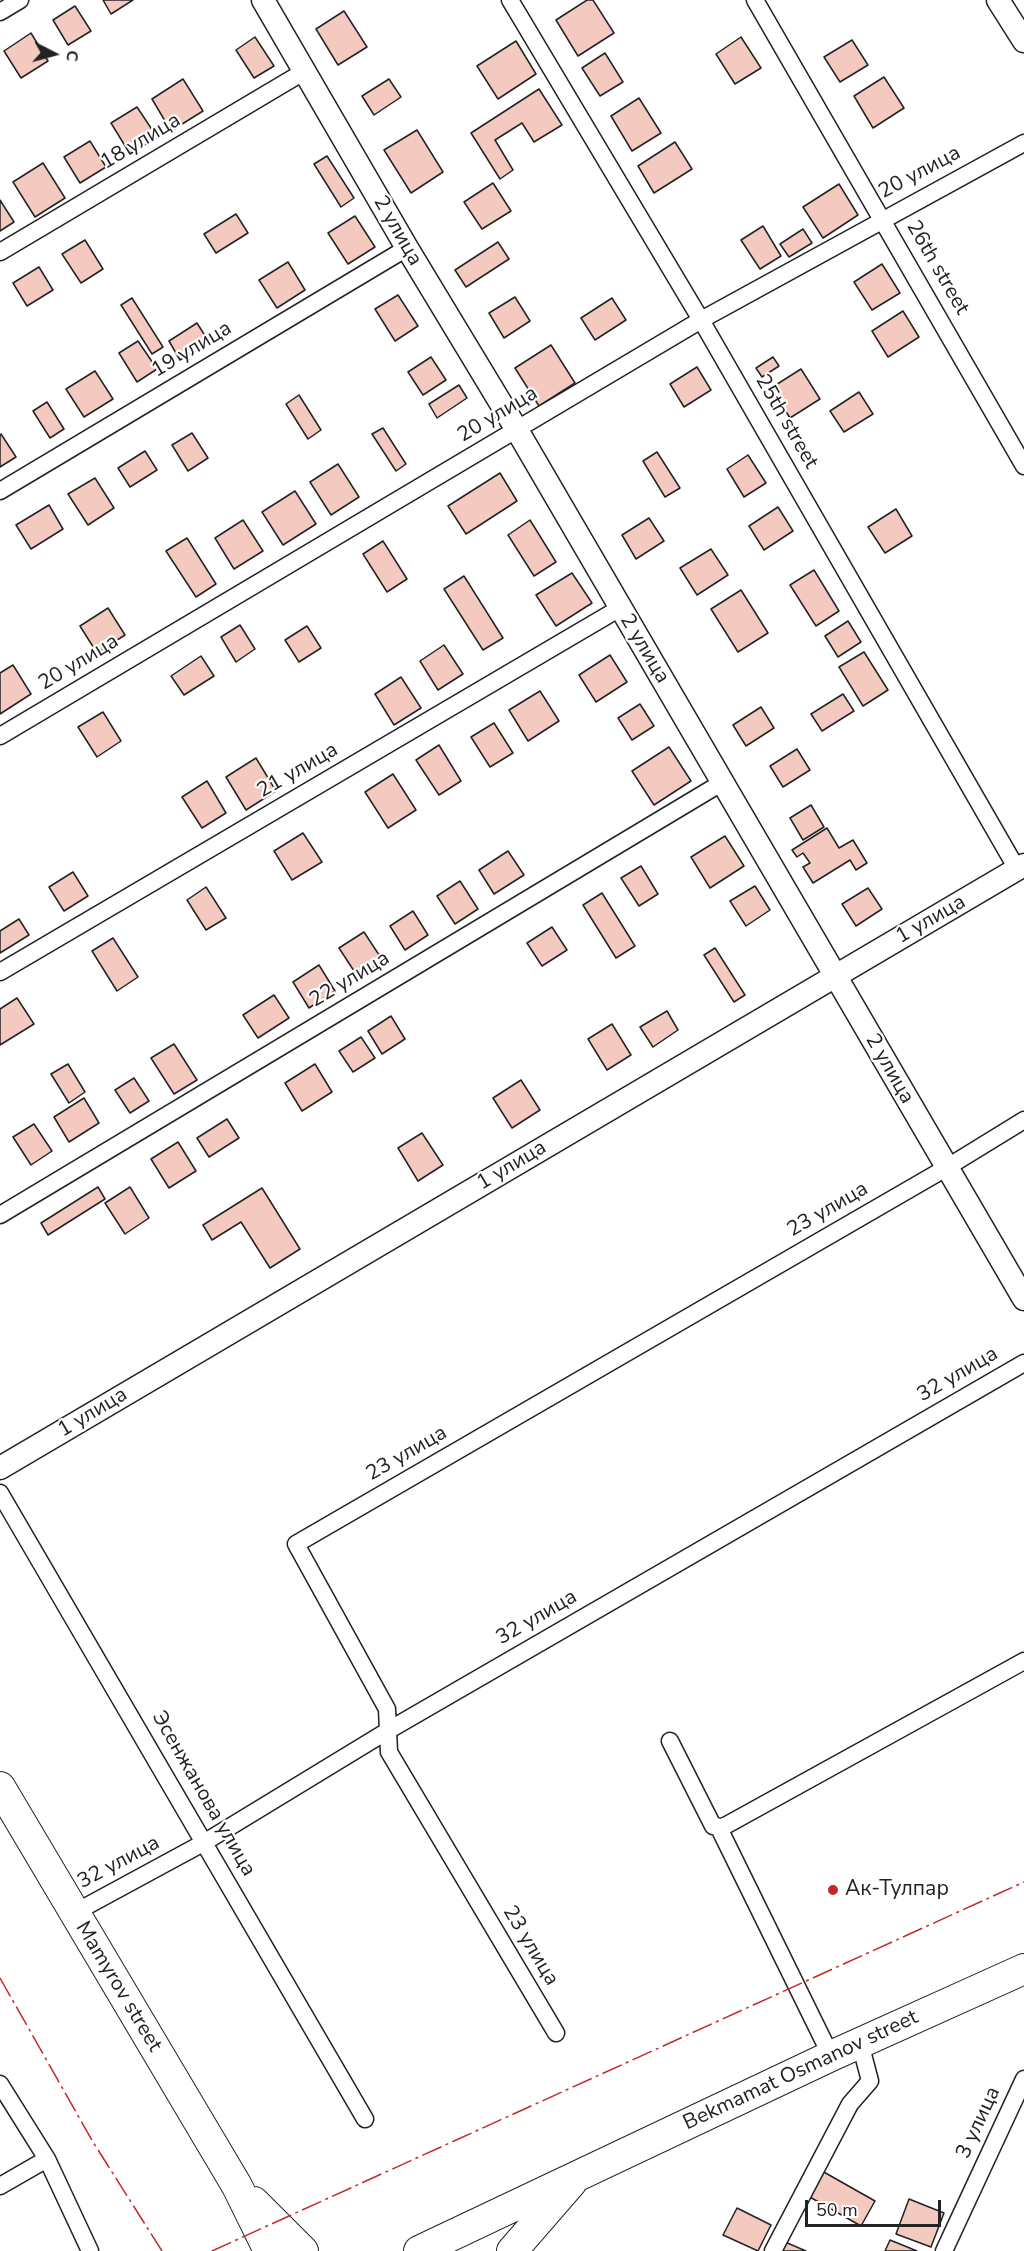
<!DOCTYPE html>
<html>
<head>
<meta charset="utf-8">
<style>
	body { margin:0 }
	#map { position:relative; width:1024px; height:2251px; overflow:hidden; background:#fff; font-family:"Nunito Sans",sans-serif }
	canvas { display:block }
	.north { position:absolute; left:24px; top:24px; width:60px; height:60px; -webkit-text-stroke:4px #fff; paint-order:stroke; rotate:96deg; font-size:16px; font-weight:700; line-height:24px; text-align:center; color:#222 }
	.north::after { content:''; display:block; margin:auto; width:21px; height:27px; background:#222; clip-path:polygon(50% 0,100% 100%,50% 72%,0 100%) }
	.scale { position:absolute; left:805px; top:2200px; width:136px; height:27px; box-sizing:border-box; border:3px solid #222; border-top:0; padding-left:8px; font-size:18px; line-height:21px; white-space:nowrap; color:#222; -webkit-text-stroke:4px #fff; paint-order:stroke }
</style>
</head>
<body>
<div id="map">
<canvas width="1024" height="2251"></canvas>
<div class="north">С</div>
<div class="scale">50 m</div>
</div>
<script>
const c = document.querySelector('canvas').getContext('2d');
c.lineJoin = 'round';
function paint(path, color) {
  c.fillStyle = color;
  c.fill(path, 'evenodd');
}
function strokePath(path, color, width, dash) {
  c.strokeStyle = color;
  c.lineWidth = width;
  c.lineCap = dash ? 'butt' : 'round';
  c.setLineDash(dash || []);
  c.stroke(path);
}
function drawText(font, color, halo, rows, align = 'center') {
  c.font = font + ' "Nunito Sans",sans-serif';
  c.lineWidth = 4.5;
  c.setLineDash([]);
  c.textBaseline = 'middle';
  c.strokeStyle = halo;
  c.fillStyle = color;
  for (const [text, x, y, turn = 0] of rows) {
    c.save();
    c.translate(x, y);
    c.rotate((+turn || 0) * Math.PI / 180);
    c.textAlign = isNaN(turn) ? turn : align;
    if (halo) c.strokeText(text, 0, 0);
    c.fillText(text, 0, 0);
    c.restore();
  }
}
const building = new Path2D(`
	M 103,0 L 133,0 L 111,14 Z
	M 587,0 L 593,0 L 614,33 L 578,56 L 556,20 Z
	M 75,6 L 91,31 L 68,45 L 53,20 Z
	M 344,11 L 367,47 L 338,65 L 316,29 Z
	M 31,33 L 48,61 L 21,78 L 4,51 Z
	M 255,37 L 274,66 L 254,78 L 236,50 Z
	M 741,37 L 761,68 L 735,84 L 716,54 Z
	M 852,40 L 868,65 L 840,82 L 824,57 Z
	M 516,41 L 536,74 L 498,99 L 477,66 Z
	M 605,53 L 623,82 L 600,96 L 582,68 Z
	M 884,77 L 904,108 L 873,128 L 854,96 Z
	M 183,79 L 203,111 L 171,131 L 152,99 Z
	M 389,79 L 401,97 L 374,115 L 362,96 Z
	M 539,89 L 562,125 L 534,142 L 522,123 L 495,140 L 513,170 L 500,179 L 471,133 Z
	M 639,98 L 661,133 L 632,151 L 611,116 Z
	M 137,107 L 157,137 L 130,154 L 111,123 Z
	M 417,130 L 443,172 L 411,193 L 384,150 Z
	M 90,141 L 106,167 L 80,183 L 64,157 Z
	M 675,142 L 692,169 L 654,193 L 638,166 Z
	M 327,156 L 354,198 L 341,207 L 314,164 Z
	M 43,163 L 65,198 L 35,217 L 13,182 Z
	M 493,183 L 511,211 L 482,229 L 464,202 Z
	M 839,184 L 858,215 L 823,238 L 803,207 Z
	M 0,200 L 14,222 L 0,231 Z
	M 236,214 L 248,233 L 216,253 L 204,234 Z
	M 355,216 L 375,247 L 348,264 L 328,233 Z
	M 763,226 L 781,256 L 760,269 L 741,240 Z
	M 803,229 L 812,243 L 789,257 L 780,244 Z
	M 85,240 L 103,269 L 81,283 L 62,254 Z
	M 498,242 L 509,259 L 466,287 L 455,270 Z
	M 288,262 L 305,290 L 277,308 L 259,280 Z
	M 882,264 L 900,293 L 872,310 L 854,282 Z
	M 39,267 L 53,290 L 27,306 L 13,283 Z
	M 398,295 L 418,326 L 395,341 L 375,309 Z
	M 515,297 L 530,321 L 504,338 L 489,313 Z
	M 132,298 L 163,347 L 152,354 L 121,305 Z
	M 612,298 L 626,320 L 595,340 L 581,318 Z
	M 903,311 L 919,337 L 888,357 L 872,331 Z
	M 197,323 L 209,342 L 180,360 L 169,341 Z
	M 138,341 L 157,369 L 137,382 L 119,353 Z
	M 551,345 L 575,383 L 539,406 L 515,368 Z
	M 431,357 L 446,380 L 423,395 L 408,372 Z
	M 773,357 L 779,366 L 762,377 L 756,368 Z
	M 697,367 L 711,390 L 684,407 L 670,384 Z
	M 801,369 L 820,399 L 790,418 L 771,388 Z
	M 95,371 L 113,399 L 84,417 L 66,389 Z
	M 459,385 L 467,398 L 437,418 L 429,404 Z
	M 859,392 L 873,414 L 844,432 L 830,411 Z
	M 299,395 L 321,430 L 308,439 L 286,404 Z
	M 47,402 L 64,429 L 50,438 L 33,411 Z
	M 383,428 L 406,464 L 396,471 L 372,434 Z
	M 192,433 L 208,458 L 188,471 L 172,445 Z
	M 1,434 L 16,457 L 0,467 L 0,435 Z
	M 145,451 L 157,470 L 130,487 L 118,468 Z
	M 657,452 L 680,488 L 665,497 L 643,461 Z
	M 748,455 L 766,483 L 744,497 L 727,469 Z
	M 338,464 L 359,497 L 331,515 L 310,482 Z
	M 500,473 L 517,501 L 466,534 L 448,506 Z
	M 95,478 L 114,508 L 88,525 L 68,494 Z
	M 295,491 L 316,524 L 283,545 L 262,512 Z
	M 49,505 L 63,529 L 31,549 L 16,525 Z
	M 778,507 L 793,531 L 764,550 L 749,526 Z
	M 896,509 L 912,536 L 885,553 L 868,527 Z
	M 649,518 L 664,541 L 636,559 L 622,535 Z
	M 243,520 L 263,551 L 234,569 L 215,538 Z
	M 530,520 L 556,562 L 534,576 L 508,535 Z
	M 187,538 L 216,584 L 196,597 L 166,551 Z
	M 383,541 L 407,579 L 387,592 L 363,554 Z
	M 711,549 L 728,575 L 697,595 L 680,568 Z
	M 814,570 L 839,611 L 816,626 L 790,585 Z
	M 572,573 L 592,603 L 556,626 L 536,595 Z
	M 464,576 L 503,638 L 483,650 L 444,589 Z
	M 741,590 L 768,633 L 738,652 L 711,609 Z
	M 108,608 L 125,635 L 97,653 L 80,626 Z
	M 848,621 L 861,642 L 838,657 L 825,636 Z
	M 240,625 L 255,649 L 236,662 L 221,637 Z
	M 307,626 L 321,648 L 299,662 L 285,640 Z
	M 444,645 L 463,674 L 438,690 L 420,661 Z
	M 864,652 L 888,690 L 863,706 L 839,667 Z
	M 610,655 L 627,682 L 596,702 L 579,675 Z
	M 201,656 L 214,676 L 184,695 L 171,676 Z
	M 13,665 L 31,694 L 0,714 L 0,673 Z
	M 401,677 L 421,708 L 394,725 L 375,694 Z
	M 540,691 L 559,721 L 528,741 L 509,710 Z
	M 843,694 L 854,711 L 822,731 L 811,714 Z
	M 640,704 L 654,726 L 632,740 L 618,718 Z
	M 761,707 L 774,728 L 746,746 L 733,725 Z
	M 103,712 L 121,741 L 97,757 L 78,727 Z
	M 494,723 L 513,753 L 490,767 L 471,737 Z
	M 439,745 L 461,781 L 439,795 L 416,760 Z
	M 669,747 L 691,781 L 654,805 L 632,771 Z
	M 797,749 L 810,770 L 783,787 L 770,766 Z
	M 256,758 L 276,791 L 246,810 L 226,777 Z
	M 393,774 L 416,810 L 388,828 L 365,792 Z
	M 207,781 L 226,813 L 202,828 L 182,797 Z
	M 811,805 L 824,827 L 803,840 L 790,818 Z
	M 827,828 L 839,848 L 853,840 L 867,863 L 856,870 L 850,860 L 813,883 L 803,867 L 810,863 L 803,853 L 797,857 L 792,850 Z
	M 303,833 L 322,862 L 292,880 L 274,851 Z
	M 725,836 L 744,866 L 710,888 L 691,857 Z
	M 508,851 L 524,875 L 494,894 L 479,870 Z
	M 641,866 L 658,894 L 639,906 L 621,878 Z
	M 73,872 L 88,896 L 64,911 L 49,887 Z
	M 460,881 L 478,909 L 455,924 L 437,896 Z
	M 755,886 L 770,910 L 746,926 L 730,901 Z
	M 206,887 L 226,918 L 206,930 L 187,900 Z
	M 868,888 L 882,909 L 856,926 L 842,904 Z
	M 602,893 L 635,946 L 616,958 L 583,905 Z
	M 413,911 L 428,935 L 405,950 L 390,926 Z
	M 19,919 L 29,935 L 0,953 L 0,931 Z
	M 552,927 L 567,950 L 542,966 L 527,943 Z
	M 364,932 L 383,961 L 358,977 L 339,948 Z
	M 113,938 L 138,977 L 117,991 L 92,951 Z
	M 715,948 L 745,995 L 734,1002 L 704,955 Z
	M 319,965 L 335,991 L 309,1008 L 293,982 Z
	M 274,995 L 289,1018 L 258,1038 L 243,1015 Z
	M 17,998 L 34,1024 L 0,1045 L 0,1009 Z
	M 667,1011 L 678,1030 L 653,1047 L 640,1027 Z
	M 391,1016 L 405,1039 L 382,1054 L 368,1031 Z
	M 612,1024 L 631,1055 L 607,1070 L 588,1039 Z
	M 361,1037 L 375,1058 L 353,1072 L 339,1051 Z
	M 174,1044 L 197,1080 L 174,1094 L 151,1058 Z
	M 68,1064 L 85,1092 L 69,1103 L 51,1074 Z
	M 315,1064 L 332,1092 L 302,1111 L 285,1083 Z
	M 134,1078 L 149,1101 L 130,1113 L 115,1090 Z
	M 521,1080 L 540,1110 L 512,1128 L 493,1098 Z
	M 84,1098 L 99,1123 L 69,1142 L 54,1117 Z
	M 227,1119 L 239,1138 L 209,1157 L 197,1138 Z
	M 34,1124 L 52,1151 L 31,1165 L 13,1137 Z
	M 422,1133 L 443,1165 L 418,1181 L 398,1148 Z
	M 178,1142 L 196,1171 L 169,1188 L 151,1159 Z
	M 98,1187 L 105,1199 L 48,1235 L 41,1223 Z
	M 130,1187 L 149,1218 L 125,1234 L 105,1203 Z
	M 262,1188 L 300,1249 L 270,1268 L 241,1222 L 212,1240 L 203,1225 Z
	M 822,2171 L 875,2201 L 861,2226 L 808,2196 Z
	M 909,2199 L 944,2213 L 931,2247 L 896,2234 Z
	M 737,2208 L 771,2225 L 758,2251 L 723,2235 Z
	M 890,2240 L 917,2251 L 885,2251 Z
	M 785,2242 L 806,2251 L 781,2251 Z`);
paint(building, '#f3c9c0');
strokePath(building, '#222', 1.5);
const street = new Path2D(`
	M 510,0 L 701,320 L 1017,869
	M 755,0 L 1024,466
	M 0,12 L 20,0
	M 0,252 L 305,71
	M 0,491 L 407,248
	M 0,736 L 701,320 L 1024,143
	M 0,972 L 620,608
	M 0,1215 L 723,782
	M 0,1493 L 365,2119
	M 670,1741 L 713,1826 L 723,1827 L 1024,1661
	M 719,1828 L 831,2056
	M 74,1913 L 205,1842 L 389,1730 L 1024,1363
	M 556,2033 L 389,1752 L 387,1709 L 296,1544 L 946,1168 L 1024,1120
	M 0,2084 L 47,2159 L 90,2251
	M 0,2186 L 47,2159
	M 773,2251 L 850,2104 L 870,2081 L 860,2043
	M 944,2251 L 1024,2079`);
const secondary = new Path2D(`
	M 263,0 L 407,248 L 517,430 L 1024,1299
	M 998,0 L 1024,41
	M 0,1468 L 1024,865`);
const highway = new Path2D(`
	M 0,1787 L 237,2186 L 269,2251
	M 254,2202 L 303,2251
	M 419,2251 L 831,2056 L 1024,1969
	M 512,2251 L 571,2183`);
strokePath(street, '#222', 19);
strokePath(secondary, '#222', 25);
strokePath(highway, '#222', 32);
strokePath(street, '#fff', 16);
strokePath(secondary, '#fff', 22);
strokePath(highway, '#fff', 30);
strokePath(new Path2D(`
	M 0,1978 L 93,2142 L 162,2251
	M 212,2251 L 1024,1882`), '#c62828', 1.5, [21, 4.5, 3, 4.5]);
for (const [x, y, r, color] of [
	[833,1890,6,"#c62828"]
]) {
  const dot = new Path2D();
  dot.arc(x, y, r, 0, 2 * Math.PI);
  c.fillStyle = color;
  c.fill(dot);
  strokePath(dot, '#fff', 2);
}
drawText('21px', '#222', '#fff', [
	["18 улица",141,142,-31],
	["20 улица",920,173,-28],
	["2 улица",397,231,60],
	["26th street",937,268,60],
	["19 улица",192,350,-31],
	["20 улица",498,415,-31],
	["25th street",786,422,60],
	["2 улица",644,649,59],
	["20 улица",79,663,-31],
	["21 улица",298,771,-30],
	["1 улица",931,920,-30],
	["22 улица",350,980,-31],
	["2 улица",889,1069,60],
	["1 улица",512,1166,-31],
	["23 улица",828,1210,-30],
	["32 улица",958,1375,-30],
	["1 улица",93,1413,-31],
	["23 улица",407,1454,-30],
	["32 улица",537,1618,-30],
	["Эсенжанова улица",203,1794,60],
	["32 улица",119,1863,-28],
	["23 улица",530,1946,59],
	["Mamyrov street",118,1987,59],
	["Bekmamat Osmanov street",801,2071,-25],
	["3 улица",979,2123,-65]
]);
drawText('21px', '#222', '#fff', [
	["Ак-Тулпар",845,1890]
], 'left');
</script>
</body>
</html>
